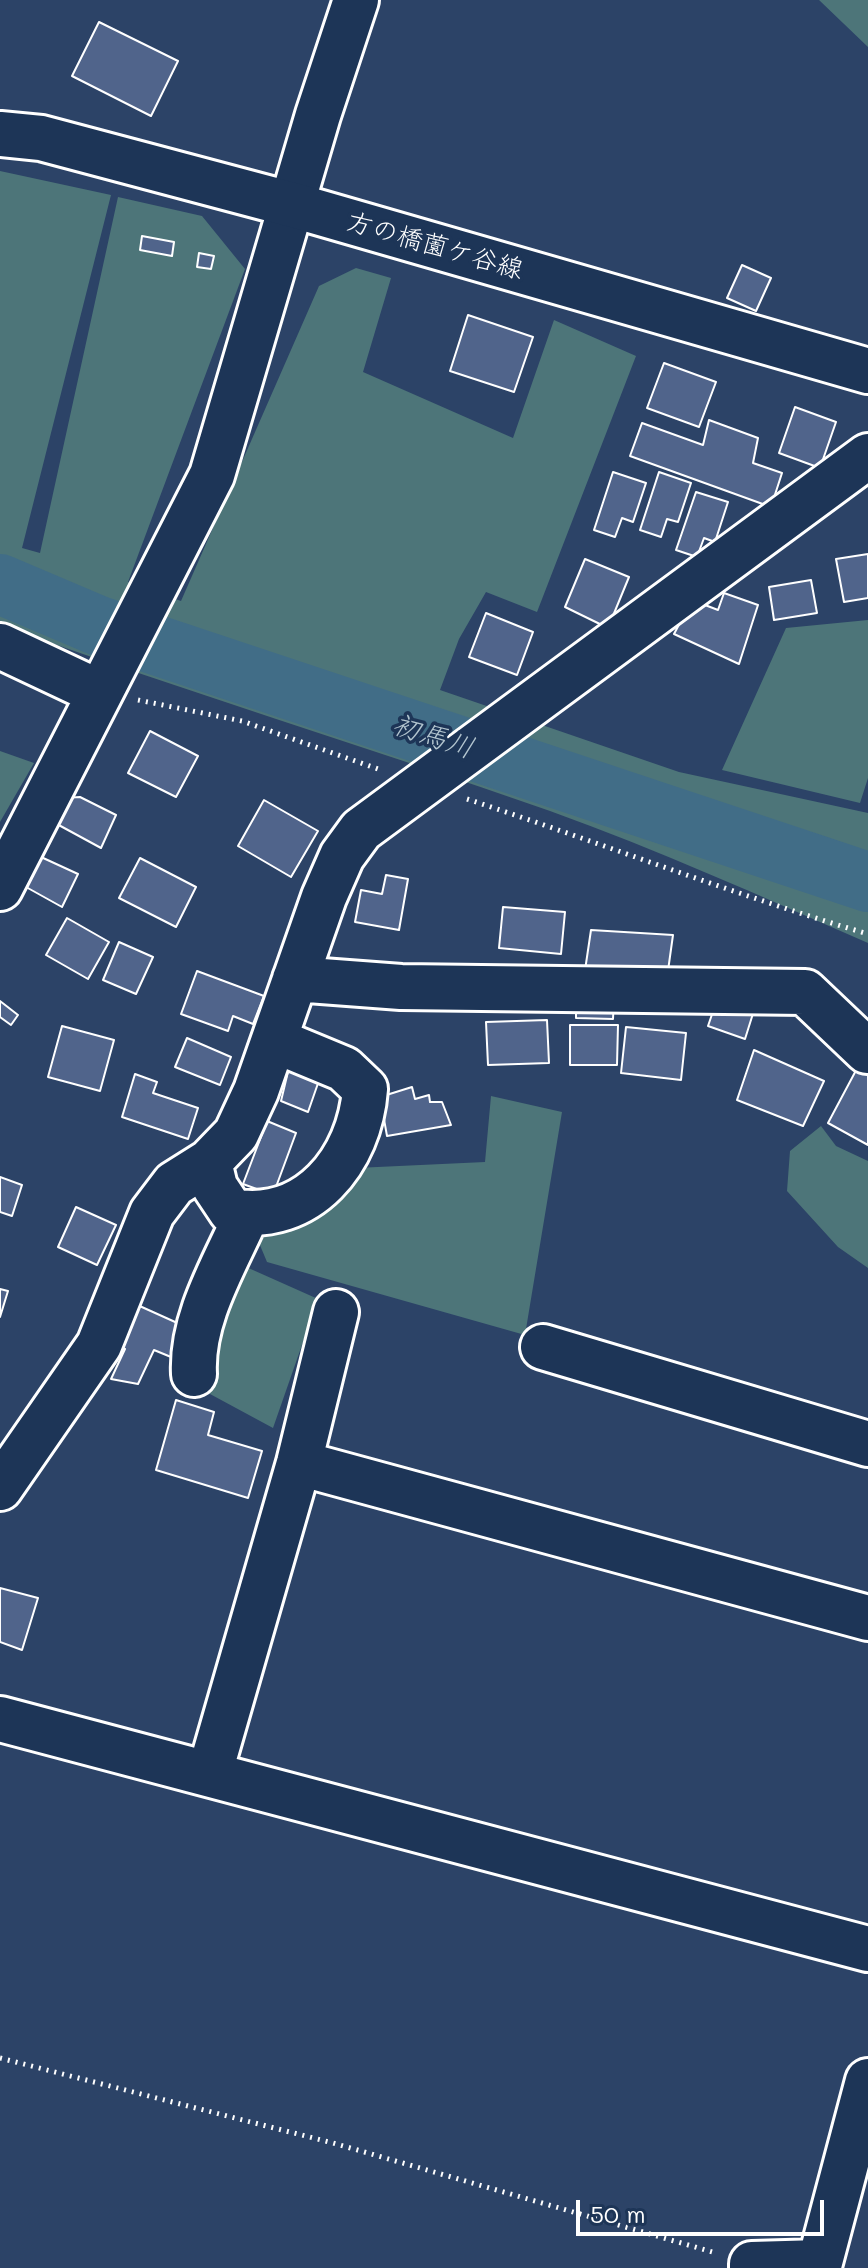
<!DOCTYPE html>
<html>
<head>
<meta charset="utf-8">
<style>
	body { margin:0 }
	#map { position:relative; width:868px; height:2268px; overflow:hidden; background:#2c4367; font-family:Mali,sans-serif }
	canvas { display:block }
	.scale { position:absolute; left:576px; top:2200px; width:248px; height:36px; box-sizing:border-box; border:4px solid #fff; border-top:0; padding-left:10px; font-size:24px; line-height:28px; white-space:nowrap; color:#fff; -webkit-text-stroke:6px #1d3557; paint-order:stroke }
</style>
</head>
<body>
<div id="map">
<canvas width="868" height="2268"></canvas>
<div class="scale">50 m</div>
</div>
<script>
const c = document.querySelector('canvas').getContext('2d');
c.lineJoin = 'round';
function paint(path, color) {
  c.fillStyle = color;
  c.fill(path, 'evenodd');
}
function strokePath(path, color, width, dash) {
  c.strokeStyle = color;
  c.lineWidth = width;
  c.lineCap = dash ? 'butt' : 'round';
  c.setLineDash(dash || []);
  c.stroke(path);
}
function drawText(font, color, halo, rows, align = 'center') {
  c.font = font + ' Mali,"Klee One",sans-serif';
  c.lineWidth = 7;
  c.setLineDash([]);
  c.textBaseline = 'middle';
  c.strokeStyle = halo;
  c.fillStyle = color;
  for (const [text, x, y, turn = 0] of rows) {
    c.save();
    c.translate(x, y);
    c.rotate((+turn || 0) * Math.PI / 180);
    c.textAlign = isNaN(turn) ? turn : align;
    if (halo) c.strokeText(text, 0, 0);
    c.fillText(text, 0, 0);
    c.restore();
  }
}
paint(new Path2D(`
	M 819,0 L 868,0 L 868,47 Z
	M 0,171 L 111,195 L 22,548 L 40,553 L 118,197 L 202,216 L 245,269 L 128,582 L 181,601 L 319,286 L 356,268 L 391,278 L 363,372 L 513,438 L 554,320 L 636,356 L 537,612 L 486,592 L 459,639 L 440,690 L 679,772 L 868,813 L 868,943 C 763,897 658,850 550,811 C 367,747 182,690 0,625 Z
	M 868,620 L 868,778 L 860,803 L 722,770 L 786,628 Z
	M 0,751 L 34,763 L 0,822 Z
	M 491,1096 L 562,1112 L 525,1335 L 267,1262 L 247,1214 L 356,1168 L 485,1162 Z
	M 821,1126 L 836,1146 L 868,1161 L 868,1268 L 838,1247 L 787,1191 L 790,1151 Z
	M 235,1262 L 318,1299 L 273,1428 L 210,1394 L 194,1374 Z`), '#4d7579');
strokePath(new Path2D(`
	M 0,584 L 99,626 L 868,882`), '#416d87', 60);
const building = new Path2D(`
	M 99,22 L 178,61 L 151,116 L 72,76 Z
	M 142,236 L 174,242 L 172,256 L 140,250 Z
	M 199,253 L 214,256 L 211,269 L 197,267 Z
	M 742,265 L 771,278 L 756,311 L 727,298 Z
	M 468,315 L 533,337 L 514,392 L 450,371 Z
	M 664,363 L 716,382 L 699,427 L 647,408 Z
	M 795,407 L 836,422 L 820,468 L 779,453 Z
	M 709,420 L 758,438 L 753,463 L 782,473 L 771,507 L 630,456 L 642,423 L 703,445 Z
	M 613,472 L 646,483 L 633,522 L 622,518 L 615,537 L 594,530 Z
	M 659,472 L 691,483 L 678,522 L 667,519 L 661,537 L 640,530 Z
	M 696,492 L 728,502 L 715,542 L 704,538 L 697,557 L 676,550 Z
	M 868,554 L 868,598 L 844,602 L 836,559 Z
	M 585,559 L 629,577 L 608,628 L 565,607 Z
	M 811,580 L 817,613 L 774,620 L 769,587 Z
	M 724,593 L 758,605 L 739,664 L 674,634 L 692,600 L 718,610 Z
	M 486,613 L 533,632 L 517,675 L 469,657 Z
	M 150,731 L 198,756 L 176,797 L 128,773 Z
	M 80,797 L 116,815 L 101,848 L 55,823 L 64,798 Z
	M 264,800 L 318,831 L 291,877 L 238,846 Z
	M 41,857 L 78,874 L 62,907 L 26,887 Z
	M 140,858 L 196,887 L 176,927 L 119,898 Z
	M 386,875 L 408,879 L 399,930 L 355,922 L 361,890 L 382,894 Z
	M 503,907 L 565,912 L 561,954 L 499,948 Z
	M 67,918 L 109,942 L 88,979 L 46,955 Z
	M 591,930 L 673,935 L 666,985 L 584,977 Z
	M 119,942 L 153,957 L 136,994 L 103,980 Z
	M 197,971 L 264,996 L 253,1024 L 233,1016 L 228,1031 L 181,1014 Z
	M 720,991 L 756,1004 L 745,1039 L 708,1026 Z
	M 576,997 L 614,998 L 613,1019 L 576,1018 Z
	M 0,1001 L 18,1015 L 11,1025 L 0,1017 Z
	M 547,1020 L 549,1063 L 488,1065 L 486,1022 Z
	M 570,1025 L 618,1025 L 617,1065 L 570,1065 Z
	M 62,1026 L 114,1040 L 100,1091 L 48,1077 Z
	M 626,1027 L 686,1033 L 681,1080 L 621,1073 Z
	M 187,1038 L 231,1057 L 220,1085 L 175,1067 Z
	M 754,1050 L 824,1081 L 803,1126 L 737,1100 Z
	M 291,1059 L 323,1069 L 308,1112 L 281,1101 Z
	M 861,1061 L 868,1065 L 868,1145 L 828,1123 Z
	M 135,1074 L 157,1082 L 153,1093 L 198,1108 L 188,1139 L 122,1117 Z
	M 412,1087 L 415,1099 L 429,1095 L 430,1102 L 442,1102 L 451,1125 L 387,1136 L 380,1097 Z
	M 267,1121 L 296,1133 L 273,1195 L 243,1184 Z
	M 0,1177 L 22,1185 L 12,1216 L 0,1212 Z
	M 76,1207 L 116,1225 L 97,1265 L 58,1247 Z
	M 0,1289 L 8,1291 L 0,1317 Z
	M 133,1303 L 184,1326 L 171,1357 L 154,1350 L 138,1384 L 111,1379 L 125,1349 L 114,1344 Z
	M 176,1400 L 214,1412 L 208,1435 L 262,1451 L 248,1498 L 156,1470 Z
	M 0,1588 L 38,1598 L 22,1650 L 0,1642 Z`);
paint(building, '#50648b');
strokePath(building, '#fff', 2);
const minor = new Path2D(`
	M 0,646 L 98,692
	M 0,888 L 212,475 L 318,115 L 356,0
	M 295,979 L 401,987 L 805,992 L 867,1051
	M 209,1162 L 215,1187 L 231,1211 C 308,1225 360,1160 365,1089 L 344,1069 L 274,1040
	M 543,1347 L 868,1444
	M 194,1374 C 191,1318 225,1264 247,1214
	M 299,1463 L 868,1618
	M 0,1488 L 99,1345 L 152,1213 L 174,1184 L 209,1162 L 236,1134 L 256,1091 L 324,897 L 342,856 L 361,830 L 868,456
	M 0,1719 L 868,1949
	M 210,1772 L 299,1463 L 336,1312
	M 752,2268 L 752,2264 L 820,2262 L 868,2081`);
const major = new Path2D(`
	M 0,134 L 41,138 L 293,205 L 868,371`);
strokePath(minor, '#fff', 50);
strokePath(major, '#fff', 50);
strokePath(new Path2D(`
	M 138,700 L 242,721 L 378,769
	M 467,799 C 601,843 732,894 868,934
	M 0,2058 L 333,2143 L 716,2253`), '#fff', 5, [2, 6]);
strokePath(minor, '#1d3557', 44);
strokePath(major, '#1d3557', 44);
drawText('26px', '#fff', '#1d3557', [
	["方の橋薗ケ谷線",435,246,16]
]);
drawText('italic 28px', '#b3c5cf', '#1d3557', [
	["初馬川",433,737,18]
]);
</script>
</body>
</html>
